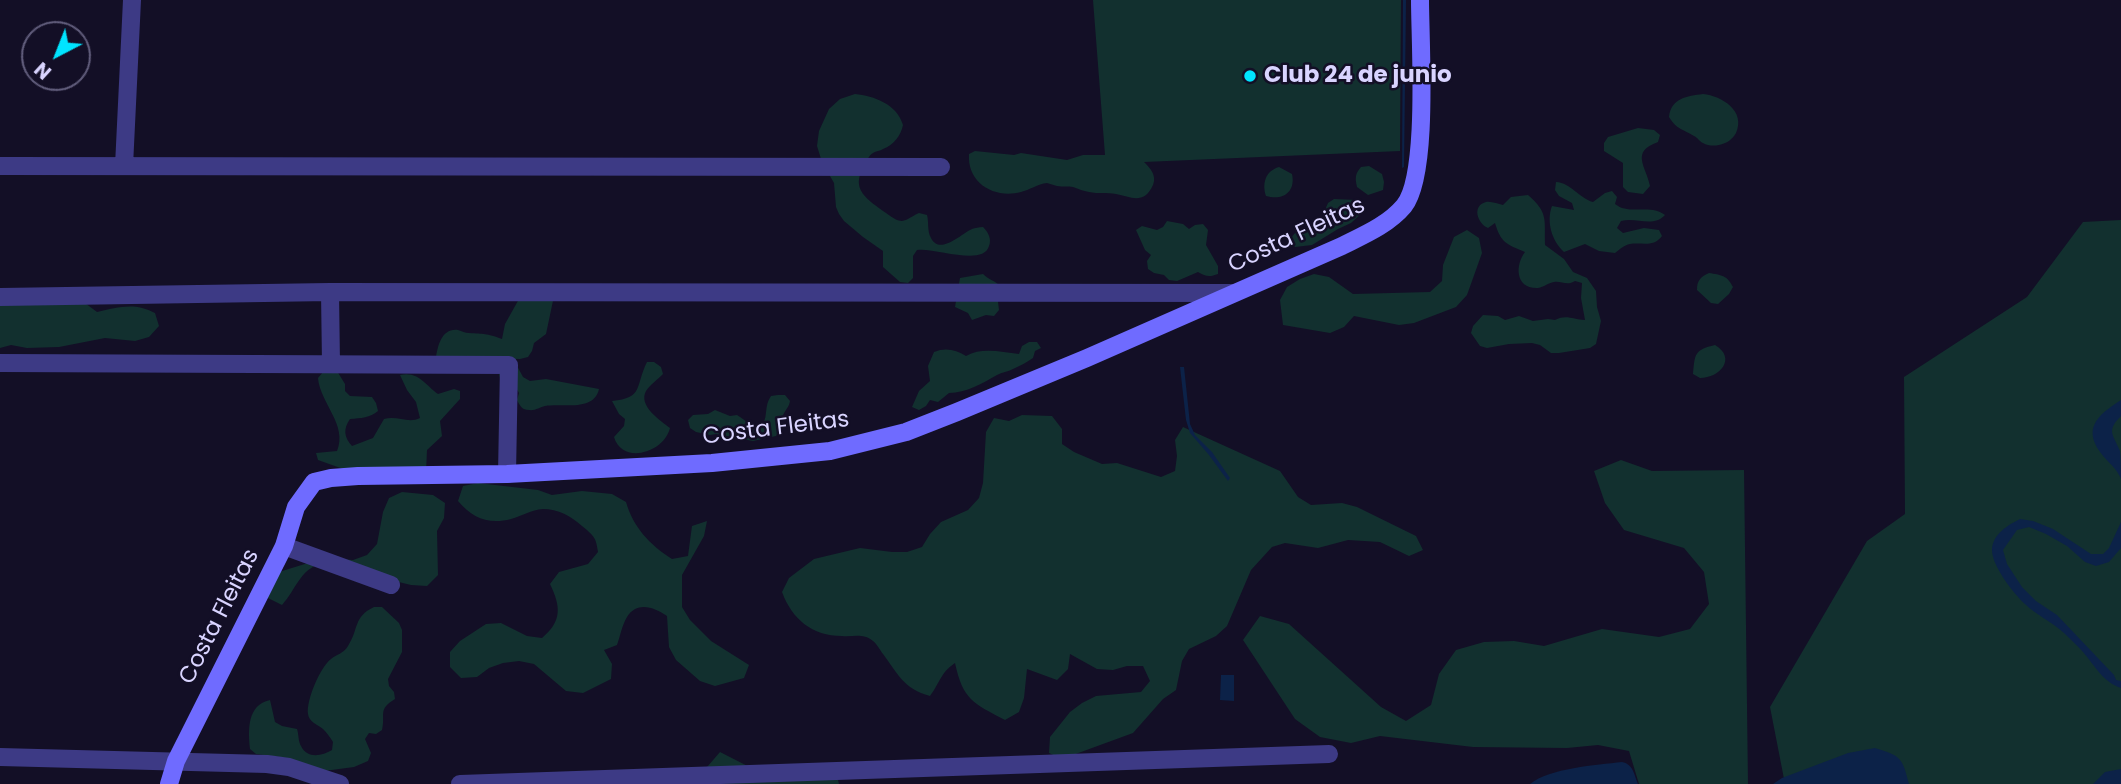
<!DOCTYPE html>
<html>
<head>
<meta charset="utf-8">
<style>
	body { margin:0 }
	#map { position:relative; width:2121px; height:784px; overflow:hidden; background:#130f26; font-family:Poppins,sans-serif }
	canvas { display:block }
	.north { position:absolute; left:21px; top:21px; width:70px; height:70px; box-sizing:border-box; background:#130f26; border:2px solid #625e7d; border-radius:50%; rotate:222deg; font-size:19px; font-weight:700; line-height:28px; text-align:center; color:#d9d4ff }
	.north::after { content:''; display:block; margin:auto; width:24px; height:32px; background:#00e5ff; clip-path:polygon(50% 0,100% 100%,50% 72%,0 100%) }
</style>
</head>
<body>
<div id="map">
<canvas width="2121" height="784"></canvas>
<div class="north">N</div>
</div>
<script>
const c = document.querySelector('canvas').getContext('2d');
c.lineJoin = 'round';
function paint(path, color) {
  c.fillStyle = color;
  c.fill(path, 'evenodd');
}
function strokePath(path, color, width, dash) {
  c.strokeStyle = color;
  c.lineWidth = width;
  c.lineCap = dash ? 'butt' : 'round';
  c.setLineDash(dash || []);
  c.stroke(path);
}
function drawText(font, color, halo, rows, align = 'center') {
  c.font = font + ' Poppins,sans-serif';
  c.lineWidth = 5;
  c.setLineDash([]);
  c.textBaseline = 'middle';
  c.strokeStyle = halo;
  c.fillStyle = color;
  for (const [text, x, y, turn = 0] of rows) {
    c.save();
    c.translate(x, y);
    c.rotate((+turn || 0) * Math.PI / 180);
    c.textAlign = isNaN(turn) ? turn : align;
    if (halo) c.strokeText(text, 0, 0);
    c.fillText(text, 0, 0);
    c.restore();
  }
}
paint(new Path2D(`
	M 1093,0 L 1401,0 L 1400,151 L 1144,162 C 1150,168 1157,175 1153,185 C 1144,205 1131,197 1116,194 C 1107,192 1098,194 1089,192 C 1083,191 1079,189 1073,187 C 1068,186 1063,187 1057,186 C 1056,186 1048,183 1047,183 C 1038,184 1029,190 1021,192 C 994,199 967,183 969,154 L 975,151 L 1014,155 L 1021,153 L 1067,160 L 1083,155 L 1105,155 Z
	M 855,94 C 874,96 897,104 903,125 C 901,135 894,145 883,149 C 880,151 876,151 873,153 C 869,155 866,162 864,166 C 850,190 867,199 886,213 C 904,226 902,221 919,213 L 927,215 C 929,222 927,231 931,238 C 940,256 962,233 972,229 C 975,228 979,227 983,227 C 988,232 992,239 989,246 C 983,267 934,247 917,250 L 913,256 L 913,278 L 908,283 L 900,282 L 883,267 L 883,251 L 863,237 L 844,221 L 839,214 L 836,207 L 834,183 L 822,162 L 817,146 L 819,131 L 829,109 L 840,99 Z
	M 1703,94 C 1722,96 1746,111 1736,133 C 1732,140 1727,143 1719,145 C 1714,146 1708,146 1703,143 C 1700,142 1698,138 1694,136 C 1683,129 1677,130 1669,117 C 1671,98 1687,96 1703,94 Z
	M 1638,128 L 1654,130 L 1660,135 L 1658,142 C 1630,152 1646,166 1650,186 L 1643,194 L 1628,192 L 1623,187 L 1623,163 L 1604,151 L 1604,143 L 1608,137 Z
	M 1369,166 L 1382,174 L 1384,182 L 1383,190 L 1368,195 L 1357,187 C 1355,178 1355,174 1361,167 Z
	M 1279,167 L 1292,174 C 1296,192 1283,201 1266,196 C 1262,184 1265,171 1279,167 Z
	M 1556,182 C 1571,183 1579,198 1593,202 L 1605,193 L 1612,191 L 1617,197 L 1615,204 C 1630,216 1650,203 1665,215 C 1653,228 1637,217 1621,221 L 1617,228 L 1623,233 L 1644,228 L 1659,230 L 1662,236 C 1653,248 1642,242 1630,244 C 1624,245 1619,250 1615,253 L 1599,251 L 1585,244 L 1564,252 C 1552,241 1546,222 1552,206 L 1574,210 L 1572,203 L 1559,196 L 1555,190 Z
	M 1528,195 C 1549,213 1544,220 1545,245 L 1564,259 L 1573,272 L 1587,278 L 1596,291 L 1597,307 L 1601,321 L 1596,344 L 1590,348 L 1559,353 L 1551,353 L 1540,345 L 1532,343 L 1509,344 L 1487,348 L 1480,346 L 1471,333 L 1473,326 L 1483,315 L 1498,316 L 1505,320 L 1519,316 L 1533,321 L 1548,319 L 1555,320 C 1567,314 1573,320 1585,320 L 1581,298 L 1582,283 L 1575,281 C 1567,286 1562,281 1554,282 C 1548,283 1544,287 1538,288 C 1515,289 1515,265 1525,252 C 1506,244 1501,243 1495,223 L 1488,228 C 1478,224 1471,206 1486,202 C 1491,201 1498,204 1503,205 L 1511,197 Z
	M 1334,199 L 1357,200 L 1363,204 L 1362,213 L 1351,223 L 1338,229 L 1312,245 L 1295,247 L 1290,241 C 1296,225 1314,227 1329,223 L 1330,216 L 1325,210 L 1328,203 Z
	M 2121,220 L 2121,784 L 1785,784 L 1770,707 L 1867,541 L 1905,514 L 1904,377 L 2027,297 L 2083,222 Z
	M 1167,221 L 1183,224 L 1189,229 L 1195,225 L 1203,224 L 1208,230 L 1206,245 L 1218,266 L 1218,274 C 1210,277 1206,277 1198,272 L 1177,281 L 1169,280 L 1164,275 L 1154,273 L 1148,269 L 1147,261 L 1151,255 L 1145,250 L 1136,230 L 1142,226 L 1157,230 L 1163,227 Z
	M 1467,230 L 1479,238 L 1482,253 L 1467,295 L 1456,307 L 1414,323 L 1399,325 L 1354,316 L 1344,327 L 1330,333 L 1283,325 L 1280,300 L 1287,287 L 1300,279 L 1314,274 L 1329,277 L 1353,294 L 1430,292 L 1442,281 L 1443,265 L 1454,237 Z
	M 1709,273 C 1721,275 1727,275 1733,287 L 1729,294 L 1718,304 L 1711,303 L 1697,290 C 1697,281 1700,277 1709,273 Z
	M 983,274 C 989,280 996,281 1001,287 L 998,302 L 999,310 L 994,316 L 986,315 L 972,320 L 968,313 L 955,307 L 960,278 Z
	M 554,296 L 546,334 L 534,343 L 532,351 L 528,357 L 520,359 L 436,357 C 438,345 442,328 458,330 C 462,331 465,333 469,333 C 484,334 486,333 502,339 L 505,324 L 519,299 Z
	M 0,298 L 85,303 L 97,312 C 118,307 135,302 155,313 L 159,326 L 149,337 L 135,341 L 105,338 L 59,347 L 27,348 L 11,345 L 0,348 Z
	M 1029,342 L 1037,342 L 1041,348 L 1035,351 L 1033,358 C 1027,362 1020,366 1013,369 C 1008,372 1002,372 997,375 C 983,383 966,393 949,393 L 938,402 L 930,400 L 926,406 L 919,410 L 912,407 L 919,391 L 930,381 L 928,366 L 934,352 C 946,347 956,350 966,356 C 982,347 1001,352 1019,354 L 1022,346 Z
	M 1715,345 C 1737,358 1720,378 1700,378 L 1693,374 C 1695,354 1694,350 1715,345 Z
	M 647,362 L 654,362 L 661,367 L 663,374 C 658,379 650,385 646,391 C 638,406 660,420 670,428 C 664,453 622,465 614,437 L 624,426 L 625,419 L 619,414 L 612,401 C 644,398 635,386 647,362 Z
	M 509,363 L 516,364 L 523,377 L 530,381 L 546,379 L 599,389 C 594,412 563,403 545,406 C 540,407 535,411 529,410 C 522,410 520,406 517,400 L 519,393 L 515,386 L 501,382 L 499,374 Z
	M 337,371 L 345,384 L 345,391 L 350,396 L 372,397 L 376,403 L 378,411 C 370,418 361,418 350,419 C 343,429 344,437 352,446 L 373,438 L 384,419 C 397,415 408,424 420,418 L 416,402 L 407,390 L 400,375 C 419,371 425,385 438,394 L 454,389 L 460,391 L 460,399 L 440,421 L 442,436 L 427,450 L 426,473 L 346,470 L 318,460 L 316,453 L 337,451 C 348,425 320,403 318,378 L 323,372 Z
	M 778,395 L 785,395 L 790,401 C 789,407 786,409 783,415 C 780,423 781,429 776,436 L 753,441 L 716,434 L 710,435 L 696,432 L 690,428 L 688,420 L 693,415 L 708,414 L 715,410 L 730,416 L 737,415 C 746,421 752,427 763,424 C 768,415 764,406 771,396 Z
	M 1022,415 L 1052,416 L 1062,429 L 1062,444 L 1074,452 L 1102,464 L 1117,463 L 1161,477 L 1175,471 L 1177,456 L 1175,440 L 1183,427 L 1280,471 L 1298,497 L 1311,505 L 1342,503 L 1357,507 L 1416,536 L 1423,550 L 1409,556 L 1380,542 L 1348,540 L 1318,548 L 1285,543 L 1272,547 L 1251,570 L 1227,626 L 1216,636 L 1189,649 L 1182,661 L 1176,690 L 1163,699 L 1133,733 L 1062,759 L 1049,753 L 1050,737 L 1070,712 L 1082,703 L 1096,696 L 1141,692 L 1150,681 L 1143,666 L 1127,666 L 1113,670 L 1097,669 L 1070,654 L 1068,669 L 1057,680 L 1027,669 L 1024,698 L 1019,712 L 1005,720 C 973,703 963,700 955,663 C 940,673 940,683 930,696 C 904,689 898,674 883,654 C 880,650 877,644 873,641 C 863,633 854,637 842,636 C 812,636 792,619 782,592 L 789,578 L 814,559 L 860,548 L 892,552 L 907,552 L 922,547 L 930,534 L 941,522 L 968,510 L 979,498 L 983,483 L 986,432 L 994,418 L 1009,421 Z
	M 1621,460 L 1652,471 L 1744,470 L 1748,784 L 1639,784 L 1629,751 L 1598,745 L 1567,748 L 1473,747 L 1380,736 L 1351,743 L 1320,737 L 1295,719 L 1243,640 L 1260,616 L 1289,624 L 1381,707 L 1406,721 L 1431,705 L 1439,674 L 1456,650 L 1484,642 L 1514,641 L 1544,646 L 1602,629 L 1659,637 L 1690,629 L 1709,604 L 1704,572 L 1684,548 L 1624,530 L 1605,503 L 1594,471 Z
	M 478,483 L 538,490 L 552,495 L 582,491 L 612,494 L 626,502 C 633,527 650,545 672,559 L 688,556 L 692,526 L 707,521 L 704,536 L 682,575 L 682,607 L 690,620 L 711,641 L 749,665 L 744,678 L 715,686 L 700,681 L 676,660 L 669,647 L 667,616 C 654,607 637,601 627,617 C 622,625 620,637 617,645 L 604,650 L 612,664 L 611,679 L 583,693 L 566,691 L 534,664 L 519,661 L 503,663 L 489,668 L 477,677 L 461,678 L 450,667 L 450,652 L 460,641 L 486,624 L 501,623 L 527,636 L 542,638 C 562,621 561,607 550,584 L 559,572 L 588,564 L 598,552 C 596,537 594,536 582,526 C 571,516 558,509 543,509 C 531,510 522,516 511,519 C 489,525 472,518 458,501 L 463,486 Z
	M 402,492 L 433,495 L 445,503 L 444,518 L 437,531 L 438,575 L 427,586 L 411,585 L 321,563 C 299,571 297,588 282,605 L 268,598 L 267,580 L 279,572 L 308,563 L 338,559 L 353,560 L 367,555 L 377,544 L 383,512 L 389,498 Z
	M 374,607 L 382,607 L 399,623 L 402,630 L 402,652 L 388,679 L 389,686 L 394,692 L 395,699 C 377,710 386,714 382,730 L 376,734 L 369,733 L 365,739 L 371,753 L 368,761 L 354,767 L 324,771 L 287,758 L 256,754 L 250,749 C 248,730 247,705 270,700 L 275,722 L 282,726 L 297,729 C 299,735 298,741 301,746 C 307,759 322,756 332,750 L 333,742 C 330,737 327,733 323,729 C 317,724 309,722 308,714 C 306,701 320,667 331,659 C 337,654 343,654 348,646 C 359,629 353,617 374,607 Z
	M 720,752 L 777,781 L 808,771 L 838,780 L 839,784 L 677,784 L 701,774 Z`), '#12302f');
paint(new Path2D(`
	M 1403,0 L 1406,0 L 1404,167 L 1402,168 Z
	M 1180,367 L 1184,367 L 1190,424 L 1195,435 L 1212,452 L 1230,478 L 1228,481 L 1209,455 L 1190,433 L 1186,420 Z
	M 2121,400 L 2121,416 C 2106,431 2113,434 2120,451 C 2121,459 2121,470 2121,479 C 2117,469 2111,465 2104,457 C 2081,430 2096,416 2121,400 Z
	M 2020,519 L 2033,521 L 2053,529 L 2091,554 L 2103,554 L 2109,548 L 2121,522 L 2121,548 L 2109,562 L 2096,566 L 2085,562 L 2067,546 L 2046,534 L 2029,527 L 2017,530 L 2003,550 L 2007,564 L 2022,587 L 2036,601 L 2057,615 L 2114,675 L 2116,680 L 2121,681 L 2121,688 C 2103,682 2095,666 2083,652 C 2077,645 2070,639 2064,633 C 2051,621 2036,615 2025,604 C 2014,594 1991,565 1992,549 C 1993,534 2008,525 2020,519 Z
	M 1221,675 L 1234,675 L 1234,701 L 1220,700 Z
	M 1875,748 C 1901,756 1902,757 1909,784 L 1773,784 L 1782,778 L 1848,753 Z
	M 1622,762 C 1633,764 1634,774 1638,784 L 1530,784 C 1550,768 1596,765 1622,762 Z
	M 2121,769 L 2121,784 L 2093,784 L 2105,772 Z`), '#0c2248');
strokePath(new Path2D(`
	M 0,166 L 941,167
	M 124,166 L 132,0
	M 330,292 L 331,364
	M 0,297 L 330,292 L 1233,293
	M 0,363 L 509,365 L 507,474
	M 284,546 L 391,585
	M 0,757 L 267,764 L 289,767 L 340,784
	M 460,784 L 1329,754`), '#3d3a85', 18);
strokePath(new Path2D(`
	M 169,784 L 176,761 L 284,546 L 296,507 L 314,482 L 331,478 L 358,476 L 507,474 L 712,463 L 830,451 L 906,432 L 957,412 L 1087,358 L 1342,246 C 1364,235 1388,225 1404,206 C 1429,175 1420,43 1420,0`), '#6f6bff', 18);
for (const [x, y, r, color] of [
	[1250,76,7,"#00e5ff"]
]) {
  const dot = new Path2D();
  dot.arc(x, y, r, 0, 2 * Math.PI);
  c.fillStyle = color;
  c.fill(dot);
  strokePath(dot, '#130f26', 2.5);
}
drawText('bold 23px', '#d9d4ff', '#130f26', [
	["Club 24 de junio",1264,76]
], 'left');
drawText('23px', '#d9d4ff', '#130f26', [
	["Costa Fleitas",1297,236,-25],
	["Costa Fleitas",776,429,-7],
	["Costa Fleitas",220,617,-63]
]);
</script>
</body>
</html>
